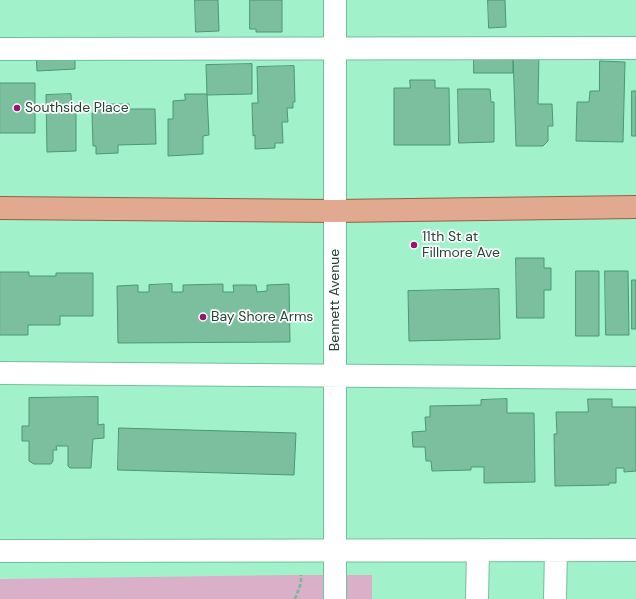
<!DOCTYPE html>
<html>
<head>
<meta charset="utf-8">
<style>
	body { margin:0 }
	canvas { display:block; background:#a1f2ca }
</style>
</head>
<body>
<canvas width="636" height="599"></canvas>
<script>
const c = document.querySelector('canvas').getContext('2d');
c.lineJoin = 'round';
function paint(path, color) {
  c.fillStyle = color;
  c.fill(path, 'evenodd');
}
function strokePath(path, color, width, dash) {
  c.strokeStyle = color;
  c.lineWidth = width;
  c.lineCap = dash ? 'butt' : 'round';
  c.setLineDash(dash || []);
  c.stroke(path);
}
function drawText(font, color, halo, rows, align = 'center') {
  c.font = font + ' "DM Sans",sans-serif';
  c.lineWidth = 3.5;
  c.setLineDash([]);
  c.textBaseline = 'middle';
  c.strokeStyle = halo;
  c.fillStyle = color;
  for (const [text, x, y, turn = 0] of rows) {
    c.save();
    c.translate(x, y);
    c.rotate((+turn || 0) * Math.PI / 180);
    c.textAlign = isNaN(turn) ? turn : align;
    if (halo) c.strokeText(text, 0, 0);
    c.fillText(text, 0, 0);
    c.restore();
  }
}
paint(new Path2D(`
	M 290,575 L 372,575 L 372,599 L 0,599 L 0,579 Z`), '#dab0c9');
const building = new Path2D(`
	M 195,0 L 218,0 L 219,31 L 196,32 Z
	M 250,0 L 282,0 L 282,32 L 256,32 L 256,29 L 250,29 Z
	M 488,0 L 505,0 L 506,27 L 489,28 Z
	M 75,50 L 75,69 L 37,71 L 36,51 Z
	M 539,53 L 538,104 L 552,104 L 553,126 L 548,126 L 548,141 L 543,146 L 516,146 L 513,54 Z
	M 474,54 L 513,54 L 513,73 L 474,73 Z
	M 600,61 L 625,62 L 623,142 L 576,141 L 577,102 L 589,102 L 590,91 L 599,91 Z
	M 252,64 L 252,94 L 207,95 L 206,65 Z
	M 294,66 L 295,102 L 293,102 L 293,108 L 287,108 L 288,122 L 282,122 L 283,143 L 275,143 L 275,148 L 255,149 L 255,135 L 253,136 L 252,103 L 258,103 L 257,67 Z
	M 410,80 L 435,80 L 435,88 L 449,88 L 450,145 L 394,145 L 394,88 L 410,88 Z
	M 0,83 L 35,83 L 35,133 L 0,133 Z
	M 458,89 L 490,89 L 491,102 L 494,102 L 494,142 L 459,143 Z
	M 632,91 L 636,91 L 636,136 L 632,136 Z
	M 71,94 L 72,109 L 76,109 L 76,151 L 47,152 L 46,95 Z
	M 185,94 L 207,94 L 209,135 L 203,136 L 203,154 L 168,156 L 168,119 L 173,119 L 173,101 L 185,100 Z
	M 107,104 L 129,104 L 129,109 L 155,109 L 156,144 L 118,145 L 118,153 L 96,154 L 96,146 L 93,146 L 92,113 L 95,113 L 95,110 L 107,109 Z
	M 516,258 L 544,258 L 544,268 L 551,268 L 551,290 L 544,290 L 544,318 L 517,318 Z
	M 576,271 L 599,271 L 599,336 L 576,336 Z
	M 605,271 L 628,271 L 629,335 L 606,335 Z
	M 0,272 L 29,272 L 29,276 L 56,276 L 56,273 L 93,273 L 93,316 L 60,316 L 60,325 L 28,325 L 28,335 L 0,335 Z
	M 632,280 L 636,280 L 636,329 L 632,329 Z
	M 172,284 L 172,292 L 183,292 L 183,285 L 223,284 L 223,292 L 234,292 L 233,285 L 256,285 L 257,292 L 267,291 L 267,285 L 289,284 L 290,342 L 118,343 L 117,286 L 138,285 L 138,292 L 149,292 L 149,285 Z
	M 499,289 L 500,339 L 409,341 L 408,291 Z
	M 98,397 L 98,425 L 104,424 L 104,438 L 93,439 L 91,468 L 70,468 L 68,466 L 68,446 L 56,446 L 57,450 L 53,450 L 53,461 L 51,464 L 34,464 L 29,461 L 29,441 L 22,441 L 22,426 L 29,426 L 29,398 Z
	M 507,399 L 507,413 L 534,413 L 535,482 L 484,483 L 484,467 L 471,467 L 471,470 L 432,471 L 431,461 L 426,461 L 425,447 L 413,447 L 412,432 L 426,431 L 425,417 L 430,417 L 430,406 L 481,405 L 481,400 Z
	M 588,399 L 612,399 L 612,407 L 636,407 L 636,471 L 624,472 L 624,468 L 616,468 L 616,483 L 609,483 L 609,485 L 555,486 L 554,434 L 557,434 L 556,412 L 588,412 Z
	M 119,428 L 296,433 L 294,475 L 118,470 Z`);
paint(building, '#7bbf9e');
strokePath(building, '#489874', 1);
const minor = new Path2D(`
	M 0,49 L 636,48
	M 0,373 L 636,378
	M 0,551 L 636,550
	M 335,599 L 335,0
	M 477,599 L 478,551
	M 555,599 L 556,551`);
const major = new Path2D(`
	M 0,208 L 335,211 L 636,207`);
strokePath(minor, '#70c09a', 24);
strokePath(major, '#936141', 24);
strokePath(new Path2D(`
	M 295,599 L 301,583 L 301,575`), '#76b797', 2.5, [4, 2]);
strokePath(minor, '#fff', 22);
strokePath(major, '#e2a991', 22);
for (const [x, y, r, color] of [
	[17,108,4,"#941772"],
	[414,245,4,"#941772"],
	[203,317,4,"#941772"]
]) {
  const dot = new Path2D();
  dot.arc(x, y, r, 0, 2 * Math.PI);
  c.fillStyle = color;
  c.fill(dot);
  strokePath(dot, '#fefefe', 1.5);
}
drawText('14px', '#234535', '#fefefe', [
	["Southside Place",25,108],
	["11th St at",422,237],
	["Fillmore Ave",422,253],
	["Bay Shore Arms",211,317]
], 'left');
drawText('14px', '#234535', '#fefefe', [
	["Bennett Avenue",335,300,-90]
]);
</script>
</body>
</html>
